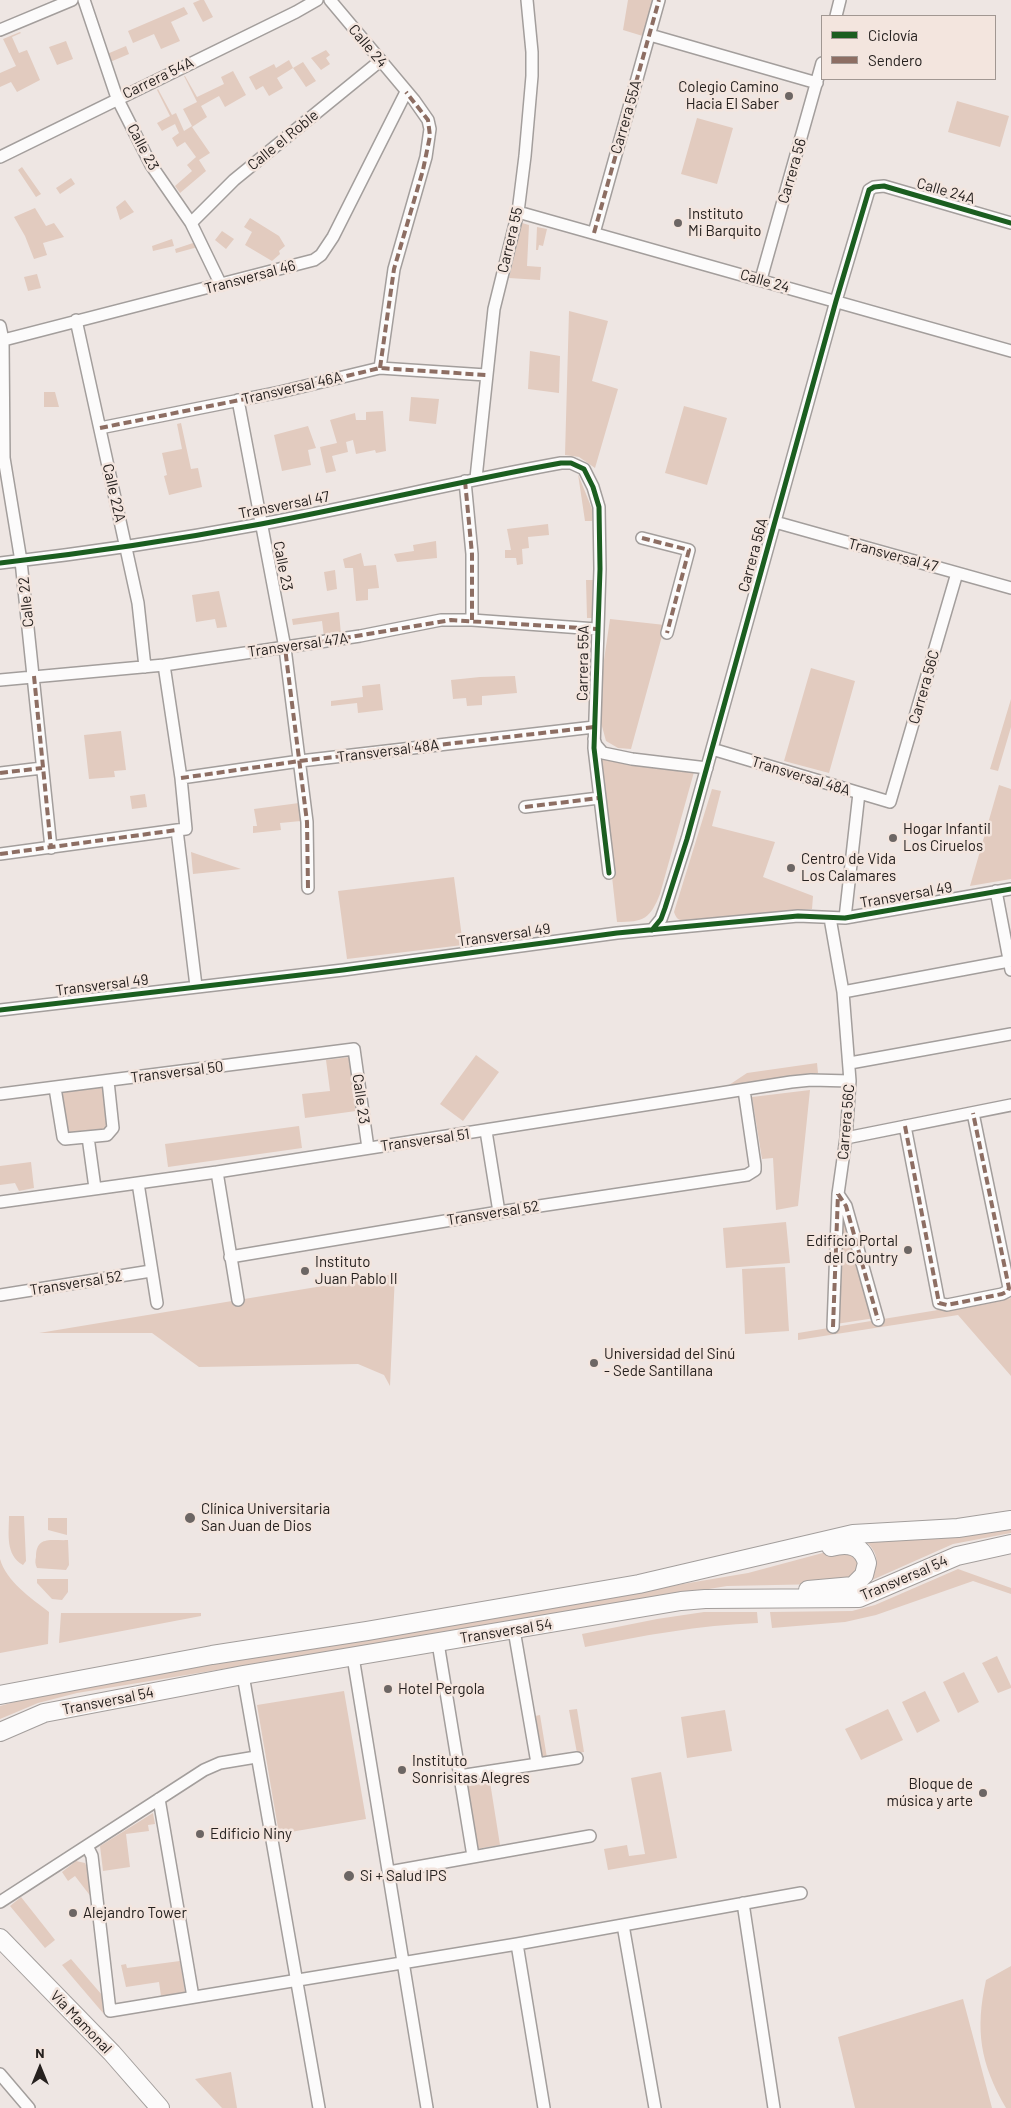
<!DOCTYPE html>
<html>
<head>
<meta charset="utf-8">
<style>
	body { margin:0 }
	#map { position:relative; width:1011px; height:2108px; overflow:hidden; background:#eee6e3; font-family:Barlow,sans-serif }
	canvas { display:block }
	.legend { position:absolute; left:821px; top:15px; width:175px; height:65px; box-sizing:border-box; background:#f3e5de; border:1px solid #a19792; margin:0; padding:6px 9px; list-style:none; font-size:15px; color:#26211f }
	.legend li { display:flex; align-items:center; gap:10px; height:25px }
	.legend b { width:25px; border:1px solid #a19792 }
	.north { position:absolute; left:15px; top:2043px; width:50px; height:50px; -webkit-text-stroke:4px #f3e5de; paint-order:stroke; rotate:0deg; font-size:14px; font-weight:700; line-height:20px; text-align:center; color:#26211f }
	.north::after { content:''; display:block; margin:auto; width:18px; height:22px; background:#26211f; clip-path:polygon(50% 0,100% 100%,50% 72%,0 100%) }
</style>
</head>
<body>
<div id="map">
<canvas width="1011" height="2108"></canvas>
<ul class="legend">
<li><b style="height:6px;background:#1b5e20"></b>Ciclovía</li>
<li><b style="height:6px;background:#8d6e63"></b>Sendero</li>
</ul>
<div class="north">N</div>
</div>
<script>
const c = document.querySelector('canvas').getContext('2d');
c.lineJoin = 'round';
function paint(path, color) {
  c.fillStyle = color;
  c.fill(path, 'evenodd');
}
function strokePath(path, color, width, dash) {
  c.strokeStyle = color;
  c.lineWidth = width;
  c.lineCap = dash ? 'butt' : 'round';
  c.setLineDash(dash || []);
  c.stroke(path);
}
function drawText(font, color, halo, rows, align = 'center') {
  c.font = font + ' Barlow,sans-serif';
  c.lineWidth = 5;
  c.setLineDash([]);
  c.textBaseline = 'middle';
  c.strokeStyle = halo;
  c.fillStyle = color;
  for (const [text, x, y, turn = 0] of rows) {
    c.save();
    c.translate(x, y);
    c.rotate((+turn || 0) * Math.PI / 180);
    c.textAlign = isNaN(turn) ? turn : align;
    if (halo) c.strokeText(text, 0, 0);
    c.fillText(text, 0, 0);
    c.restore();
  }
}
paint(new Path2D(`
	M 200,0 L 204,0 L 213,17 L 203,22 L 193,3 Z
	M 628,0 L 655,0 L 646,37 L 623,30 Z
	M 184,7 L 188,14 L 171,22 L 180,41 L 161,49 L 154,34 L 133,43 L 128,31 Z
	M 20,32 L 21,33 L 12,37 L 19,53 L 27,50 L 40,80 L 17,92 L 11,82 L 0,87 L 0,73 L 16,66 L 3,39 Z
	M 66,41 L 73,59 L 57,65 L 49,47 Z
	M 126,46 L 129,54 L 110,62 L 107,54 Z
	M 326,50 L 330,55 L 326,58 L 330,64 L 321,70 L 311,58 Z
	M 289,60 L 293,68 L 303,62 L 316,81 L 306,87 L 293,68 L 277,78 L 283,88 L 269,96 L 263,86 L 256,90 L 249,77 L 274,64 L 276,68 Z
	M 233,71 L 246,95 L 225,107 L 219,96 L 201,106 L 207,117 L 192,127 L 210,153 L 199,160 L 206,171 L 180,193 L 175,186 L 192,171 L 187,165 L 196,157 L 185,142 L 177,147 L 172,138 L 179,133 L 175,124 L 162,131 L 157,123 L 170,116 L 157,90 L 158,89 L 172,115 L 176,113 L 184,131 L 192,126 L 183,109 L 197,102 L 184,76 L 185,76 L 197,97 L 224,84 L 221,77 Z
	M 957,101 L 1009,116 L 1000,147 L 948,132 Z
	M 697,118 L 733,128 L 717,184 L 681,174 Z
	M 22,167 L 41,194 L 36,197 L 18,170 Z
	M 71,178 L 75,184 L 60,194 L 56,188 Z
	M 125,200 L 134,212 L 120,220 L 116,207 Z
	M 35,208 L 46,226 L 54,223 L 64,237 L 43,243 L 47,255 L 34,259 L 25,236 L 14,217 Z
	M 250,218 L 279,236 L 285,246 L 279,251 L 280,254 L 272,261 L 245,245 L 252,232 L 244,227 Z
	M 522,223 L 529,225 L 527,266 L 541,267 L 540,280 L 509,278 Z
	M 537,227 L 547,229 L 543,246 L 539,245 L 538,250 L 536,250 Z
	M 222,231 L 234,239 L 226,249 L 215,240 Z
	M 172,239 L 174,246 L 153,251 L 152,246 Z
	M 196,242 L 198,247 L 176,253 L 175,249 Z
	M 37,274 L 41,288 L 28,291 L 24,277 Z
	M 569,311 L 608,321 L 592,381 L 618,389 L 595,468 L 579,457 L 565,455 Z
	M 530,351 L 560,356 L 559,393 L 528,389 Z
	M 44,392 L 55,392 L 59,407 L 44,407 Z
	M 411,397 L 439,399 L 436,424 L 409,421 Z
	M 684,406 L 727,418 L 707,485 L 665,473 Z
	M 383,411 L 386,451 L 376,453 L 375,450 L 356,454 L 353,440 L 346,442 L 348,452 L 332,456 L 336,471 L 326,473 L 320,447 L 337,443 L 330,420 L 355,413 L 356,420 L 366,420 L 366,412 Z
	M 181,423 L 191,469 L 198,468 L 202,487 L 169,495 L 164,476 L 167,475 L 162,453 L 182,449 L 177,424 Z
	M 308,426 L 316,448 L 308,450 L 311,465 L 282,471 L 274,435 Z
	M 578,474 L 592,509 L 592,521 L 585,521 Z
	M 548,524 L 549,535 L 528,537 L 529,548 L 522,549 L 523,564 L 517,565 L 516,558 L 505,558 L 505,550 L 511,550 L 507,529 Z
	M 436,541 L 437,558 L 397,562 L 394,554 L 414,551 L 413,545 Z
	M 361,553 L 364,566 L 376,565 L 379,588 L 368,589 L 368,600 L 356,601 L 353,568 L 345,568 L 343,559 Z
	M 335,570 L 337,589 L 327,591 L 324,572 Z
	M 586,580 L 593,580 L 592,618 L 587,618 Z
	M 219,591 L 227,627 L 217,628 L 215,619 L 196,622 L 192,595 Z
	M 339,612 L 341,635 L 324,637 L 322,621 L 293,625 L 292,619 Z
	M 610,619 L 665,625 L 631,749 L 618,748 L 606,741 L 597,708 Z
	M 811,668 L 855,681 L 829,773 L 784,761 Z
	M 515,676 L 517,693 L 482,696 L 482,705 L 467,706 L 466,698 L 453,699 L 451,680 L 480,677 Z
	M 380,684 L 383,710 L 358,713 L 357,703 L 331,706 L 331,701 L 363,697 L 362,686 Z
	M 1011,699 L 1011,727 L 998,771 L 990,769 Z
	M 121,731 L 126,770 L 114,771 L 115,777 L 89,779 L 84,735 Z
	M 599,759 L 694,772 L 660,894 C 650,919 644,922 617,922 Z
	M 999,785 L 1011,789 L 1011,879 L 970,886 Z
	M 712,789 L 721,791 L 712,826 L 775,842 L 763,877 L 813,896 L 812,909 L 684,921 C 678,920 676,918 674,912 Z
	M 145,794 L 147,807 L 132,809 L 130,796 Z
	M 299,803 L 301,821 L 280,823 L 281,830 L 253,833 L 253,826 L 257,826 L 254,809 Z
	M 191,852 L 241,869 L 193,874 Z
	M 454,877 L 463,945 L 347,959 L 338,891 Z
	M 476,1055 L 499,1072 L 463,1121 L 440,1104 Z
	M 349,1057 L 356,1111 L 305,1118 L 302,1094 L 330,1091 L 326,1060 Z
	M 817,1063 L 818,1073 L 726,1087 L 747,1073 Z
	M 103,1086 L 109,1129 L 63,1135 L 58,1091 Z
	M 810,1090 L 798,1206 L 776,1210 L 773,1158 L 762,1159 L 752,1097 Z
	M 299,1126 L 302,1148 L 168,1167 L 165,1144 Z
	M 31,1162 L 34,1188 L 19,1191 L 15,1183 L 0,1185 L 0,1166 Z
	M 841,1207 L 875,1318 L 836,1324 Z
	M 786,1222 L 790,1263 L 726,1268 L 723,1228 Z
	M 785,1267 L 789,1331 L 745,1334 L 742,1269 Z
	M 395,1274 L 390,1386 L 384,1375 L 358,1364 L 199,1367 L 152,1333 L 39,1333 Z
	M 1011,1298 L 1011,1376 L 958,1315 L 798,1340 L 798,1333 Z
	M 9,1516 L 24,1516 L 26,1561 L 23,1565 C 5,1555 9,1533 9,1516 Z
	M 48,1518 L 67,1518 L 67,1535 L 48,1530 Z
	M 1011,1527 L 1011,1533 L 953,1544 L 872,1580 C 879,1563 879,1552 864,1540 Z
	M 68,1540 L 69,1565 L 66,1570 L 37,1568 C 35,1564 35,1561 36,1557 C 36,1535 52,1541 68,1540 Z
	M 845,1547 L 861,1558 L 857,1577 L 824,1584 L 727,1586 L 77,1693 L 38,1703 L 0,1719 L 0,1706 L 46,1693 L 273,1653 L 748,1573 Z
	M 0,1559 C 6,1581 31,1598 49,1612 L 48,1644 L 0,1653 Z
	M 958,1569 L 1011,1588 L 1011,1594 L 973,1581 L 876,1615 L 845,1622 L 772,1628 L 770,1612 L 852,1611 L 875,1605 Z
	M 37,1579 L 68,1579 L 68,1592 L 62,1600 L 52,1599 L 37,1583 Z
	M 704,1612 L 757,1612 L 758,1623 C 699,1625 642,1636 585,1647 L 582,1634 L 657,1619 Z
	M 61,1613 L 201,1613 L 201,1616 L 59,1643 Z
	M 997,1656 L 1011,1686 L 1011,1688 L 998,1693 L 982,1663 Z
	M 964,1672 L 979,1702 L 958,1713 L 943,1682 Z
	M 344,1691 L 366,1819 L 279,1834 L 257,1705 Z
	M 925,1691 L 940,1721 L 917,1733 L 902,1702 Z
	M 577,1709 L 584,1752 L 577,1753 L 569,1710 Z
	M 888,1709 L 903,1740 L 861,1760 L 845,1729 Z
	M 725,1710 L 732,1751 L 687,1758 L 681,1717 Z
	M 540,1715 L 547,1758 L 541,1759 L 535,1716 Z
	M 661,1772 L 677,1858 L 608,1870 L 604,1849 L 627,1845 L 629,1856 L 645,1854 L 631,1778 Z
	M 490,1782 L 500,1845 L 476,1849 L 465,1787 Z
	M 153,1813 L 155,1824 L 148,1825 L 149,1831 L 126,1834 L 130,1867 L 103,1871 L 100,1846 Z
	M 76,1861 L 85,1863 L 87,1867 L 95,1902 L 75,1876 L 68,1881 L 62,1872 Z
	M 21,1897 L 55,1940 L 45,1948 L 10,1906 Z
	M 71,1959 L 102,1995 L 103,2013 L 62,1965 Z
	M 180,1961 L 185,1992 L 161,1996 L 159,1982 L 126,1987 L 121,1965 L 126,1964 L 127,1968 Z
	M 1011,1966 L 1011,2108 L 1006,2108 C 980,2063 975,2030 986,1980 Z
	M 963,1999 L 992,2108 L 855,2108 L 838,2037 Z
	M 231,2072 L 237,2108 L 222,2108 L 195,2079 Z`), '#e2cbbf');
const street = new Path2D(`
	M 84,0 L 117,98 L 151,165 L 191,223 L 221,285
	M 330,0 L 414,100 L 428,120 L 430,129 L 426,157 L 394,269 L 380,368
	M 836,16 L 840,0
	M 0,30 L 72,0
	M 650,35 L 817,83
	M 0,157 L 296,12 L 317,0
	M 518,212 L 1011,351
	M 191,223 L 234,180 L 380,61
	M 594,233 L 659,0
	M 761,279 L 822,63
	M 76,320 L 138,603 L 145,667
	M 0,326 L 3,340 L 4,458 L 21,561 L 51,848
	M 0,341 L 314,260 L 321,255 L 333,237 L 406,92
	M 238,400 L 285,648 L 307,822 L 308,888
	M 100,428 L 280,392 L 380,368 L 486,375
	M 476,478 L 494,309 L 518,212 L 525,156 L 532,76 L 532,52 L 527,0
	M 465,481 L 472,554 L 472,620
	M 775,522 L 1011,588
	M 642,538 L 689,550 L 667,633
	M 0,563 C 87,553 175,540 261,524 C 362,505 461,481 561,463 L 571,463 L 584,469 L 593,487 L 599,507 L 600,569 L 594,748 L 609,873
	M 164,665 L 181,778 L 186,829 L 177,830 L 196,986
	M 0,680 L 164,665 L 360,636 L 441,620 L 472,620 L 596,629
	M 594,739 L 596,745 L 603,753 L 632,759 L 707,768
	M 712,749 L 890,802 L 957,573
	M 0,773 L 42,768
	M 181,778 L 300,761 L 594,727
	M 525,807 L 599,798
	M 0,854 L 177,830
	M 996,891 L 1011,970
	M 830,918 L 843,992 L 850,1081 L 846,1138 L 838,1194 L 833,1327
	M 845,918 L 859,793
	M 652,930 L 661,919 L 665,908 L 687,839 L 836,301 L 869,190 L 874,187 L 884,186 L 1011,223
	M 843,992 L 1009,961
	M 0,1010 L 343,970 L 617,933 L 798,916 L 845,918 L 1011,889
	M 850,1063 L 1011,1034
	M 55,1088 L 63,1137 L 65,1139 L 107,1135 L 113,1128 L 108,1081
	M 0,1094 L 354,1049 L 368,1148
	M 905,1126 L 939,1303 L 947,1305 L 1002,1294 L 1008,1291 L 1009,1288 L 973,1113
	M 486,1131 L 499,1212
	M 88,1137 L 95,1188
	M 846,1138 L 1011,1105
	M 217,1172 L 238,1300
	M 138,1183 L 157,1303
	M 838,1194 L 846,1206 L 878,1320
	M 0,1202 L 217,1172 L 791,1082 L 811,1080 L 850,1081
	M 230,1257 L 499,1212 L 747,1175 L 755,1170 L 755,1165 L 744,1090
	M 0,1295 L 151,1271
	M 514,1630 L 537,1763
	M 438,1643 L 473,1856
	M 353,1657 L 427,2108
	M 243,1675 L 319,2108
	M 459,1776 L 577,1758
	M 159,1799 L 193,1997
	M 87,1846 L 92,1856 L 110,2011 L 517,1944 L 801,1893
	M 389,1872 L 590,1836
	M 0,1902 L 204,1770 L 220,1763 L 256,1757
	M 743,1903 L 774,2108
	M 623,1925 L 655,2108
	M 517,1944 L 544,2108
	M 0,2074 L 29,2108`);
const primary = new Path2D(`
	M 808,1590 L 853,1586 L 864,1575 L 867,1563 C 862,1544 847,1543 831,1547
	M 0,1695 L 212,1655 L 367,1631 L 639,1584 L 853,1534 L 958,1528 L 1011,1520
	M 0,1732 L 44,1713 L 243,1675 L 681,1601 L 705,1599 L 859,1598 L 957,1556 L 1011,1544
	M 0,1938 L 112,2053 L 160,2108`);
strokePath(street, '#a39e9c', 14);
strokePath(primary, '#a39e9c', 20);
strokePath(street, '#fcfbfb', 11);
strokePath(primary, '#fcfbfb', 18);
strokePath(new Path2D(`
	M 594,233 L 659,0
	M 380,368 L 394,269 L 423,170 L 430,136 L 428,120 L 406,92
	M 100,428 L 280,392 L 380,368 L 486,375
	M 465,481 L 472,554 L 472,620
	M 642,538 L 689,550 L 667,633
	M 34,676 L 51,848
	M 0,773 L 42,768
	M 181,778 L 300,761 L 594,727
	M 525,807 L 599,798
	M 0,854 L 177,830
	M 308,888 L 307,822 L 285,648 L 451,620 L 596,629
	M 905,1126 L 939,1303 L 947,1305 L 1002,1294 L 1008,1291 L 1009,1288 L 973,1113
	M 838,1194 L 846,1206 L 878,1320
	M 833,1327 L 838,1194`), '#8d6e63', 4, [8, 4]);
strokePath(new Path2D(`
	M 0,563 C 87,553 175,540 261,524 C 362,505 461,481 561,463 L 571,463 L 584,469 L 593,487 L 599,507 L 600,569 L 594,748 L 609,873
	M 652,930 L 661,919 L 665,908 L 687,839 L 836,301 L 869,190 L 874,187 L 884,186 L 1011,223
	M 0,1010 L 343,970 L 617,933 L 798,916 L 845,918 L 1011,889`), '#1b5e20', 5);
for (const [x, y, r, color] of [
	[789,96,5,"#6c6664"],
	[678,223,5,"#6c6664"],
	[893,838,5,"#6c6664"],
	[791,868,5,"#6c6664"],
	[908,1250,5,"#6c6664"],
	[305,1271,5,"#6c6664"],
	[594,1363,5,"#6c6664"],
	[190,1518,6,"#6c6664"],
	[388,1689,5,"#6c6664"],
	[402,1770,5,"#6c6664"],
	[983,1793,5,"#6c6664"],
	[200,1834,5,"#6c6664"],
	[349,1876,6,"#6c6664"],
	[73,1913,5,"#6c6664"]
]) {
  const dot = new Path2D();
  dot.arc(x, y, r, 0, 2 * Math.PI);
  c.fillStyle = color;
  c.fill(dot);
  strokePath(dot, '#f3e5de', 2);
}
drawText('15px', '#26211f', '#f3e5de', [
	["Calle 24",368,46,50],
	["Carrera 54A",158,78,-26],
	["Carrera 55A",626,117,-74],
	["Calle el Roble",283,140,-39],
	["Calle 23",143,147,62],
	["Carrera 56",792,171,-74],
	["Calle 24A",946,191,16],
	["Carrera 55",510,240,-77],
	["Transversal 46",250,277,-15],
	["Calle 24",765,281,16],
	["Transversal 46A",292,388,-13],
	["Calle 22A",114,493,77],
	["Transversal 47",284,505,-11],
	["Carrera 56A",753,555,-75],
	["Transversal 47",893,555,15],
	["Calle 23",283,566,79],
	["Calle 22",26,602,-96],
	["Transversal 47A",298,645,-8],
	["Carrera 55A",583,663,-89],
	["Carrera 56C",924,687,-74],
	["Transversal 48A",388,751,-7],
	["Transversal 48A",801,776,17],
	["Transversal 49",906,895,-10],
	["Transversal 49",504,935,-8],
	["Transversal 49",102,985,-7],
	["Transversal 50",177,1072,-7],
	["Calle 23",361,1099,82],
	["Carrera 56C",846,1122,-85],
	["Transversal 51",425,1140,-8],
	["Transversal 52",493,1213,-9],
	["Transversal 52",76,1283,-9],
	["Transversal 54",904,1578,-23],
	["Transversal 54",506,1631,-9],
	["Transversal 54",108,1701,-11],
	["Vía Mamonal",81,2022,46]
]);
drawText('15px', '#26211f', '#f3e5de', [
	["Colegio Camino",779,87,"right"],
	["Hacia El Saber",779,104,"right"],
	["Instituto",688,214],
	["Mi Barquito",688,231],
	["Hogar Infantil",903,829],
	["Los Ciruelos",903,846],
	["Centro de Vida",801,859],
	["Los Calamares",801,876],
	["Edificio Portal",898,1241,"right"],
	["del Country",898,1258,"right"],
	["Instituto",315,1262],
	["Juan Pablo II",315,1279],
	["Universidad del Sinú",604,1354],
	["- Sede Santillana",604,1371],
	["Clínica Universitaria",201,1509],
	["San Juan de Dios",201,1526],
	["Hotel Pergola",398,1689],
	["Instituto",412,1761],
	["Sonrisitas Alegres",412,1778],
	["Bloque de",973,1784,"right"],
	["música y arte",973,1801,"right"],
	["Edificio Niny",210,1834],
	["Si + Salud IPS",360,1876],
	["Alejandro Tower",83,1913]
], 'left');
</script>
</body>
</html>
